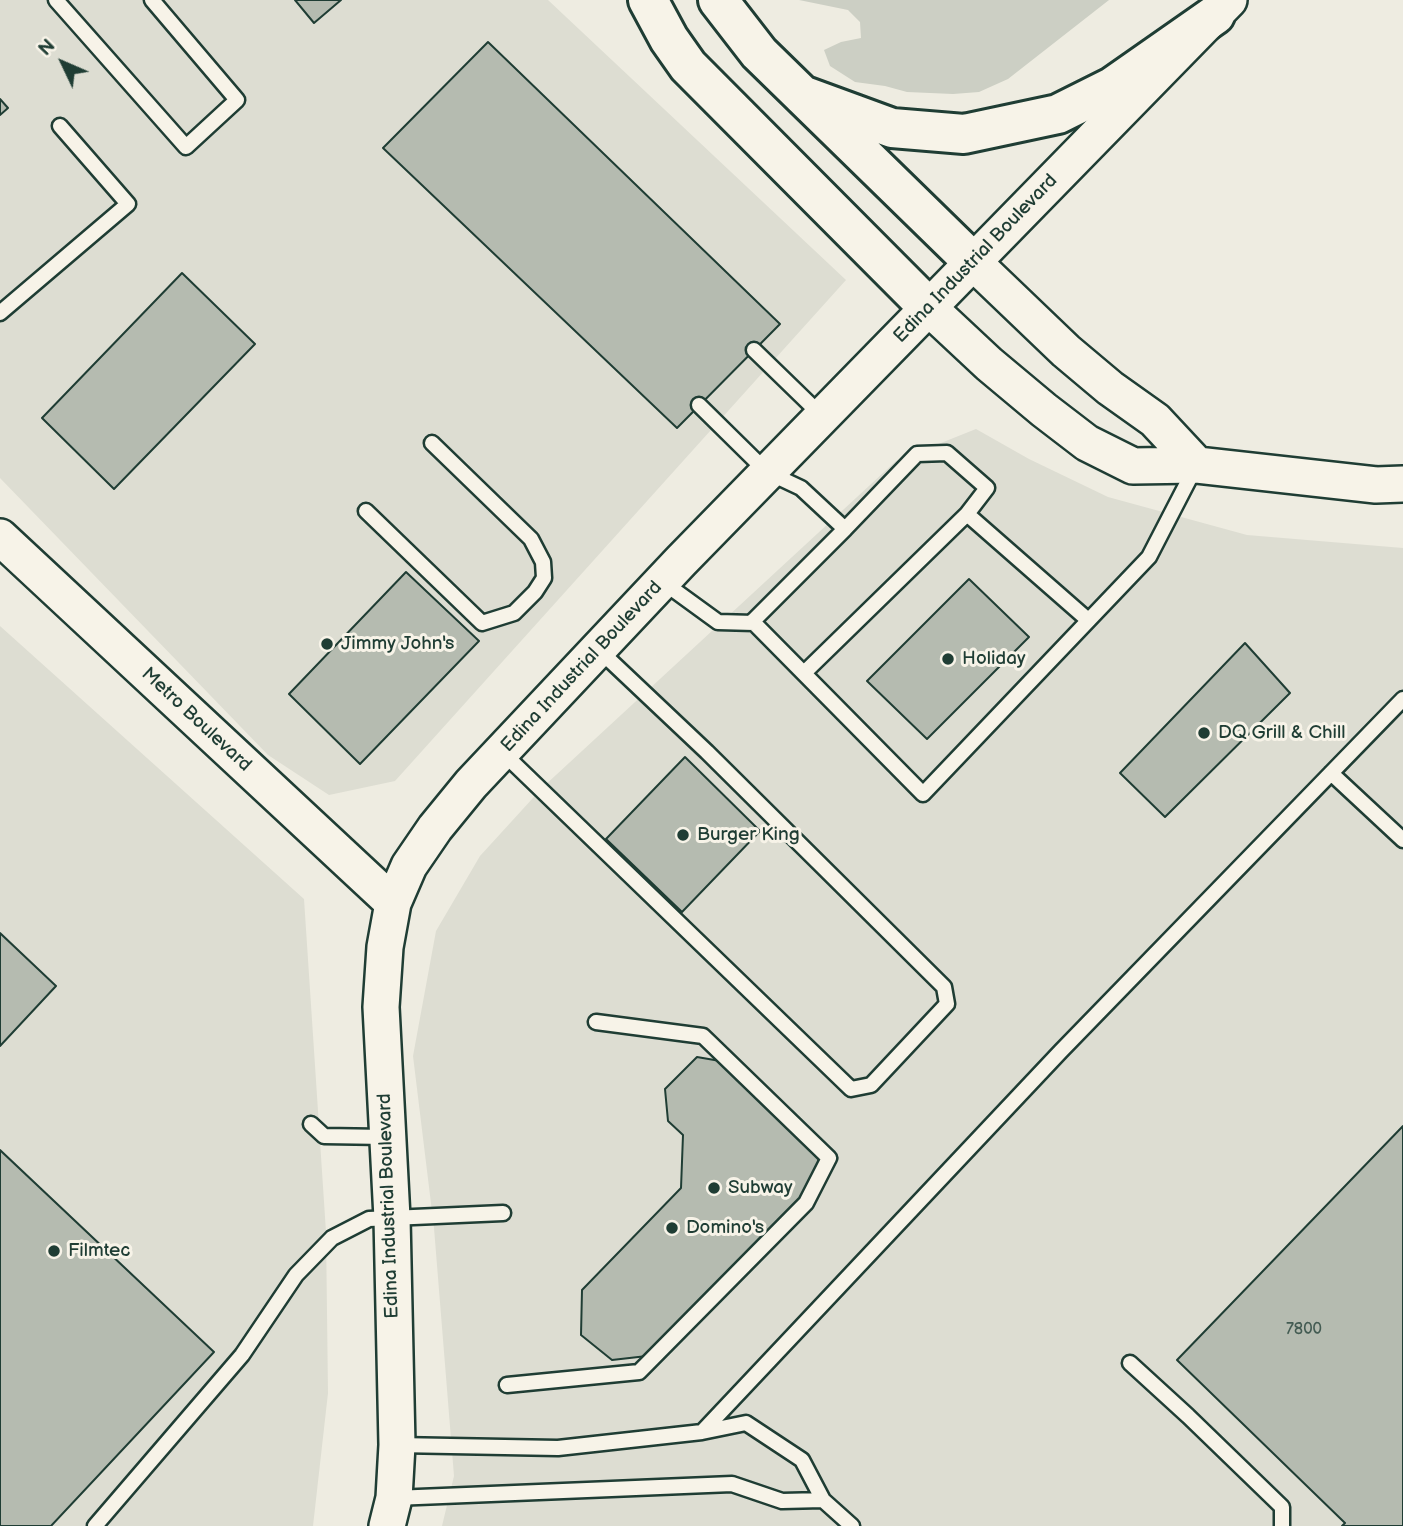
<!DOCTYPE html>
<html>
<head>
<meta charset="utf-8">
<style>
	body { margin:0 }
	#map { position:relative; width:1403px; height:1526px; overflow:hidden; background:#eeece1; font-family:"Balsamiq Sans",sans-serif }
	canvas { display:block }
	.north { position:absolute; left:28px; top:28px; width:70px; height:70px; -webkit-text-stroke:5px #f7f3e8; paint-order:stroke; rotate:314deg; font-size:19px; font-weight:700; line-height:28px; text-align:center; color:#1f3d34 }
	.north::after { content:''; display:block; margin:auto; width:24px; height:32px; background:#1f3d34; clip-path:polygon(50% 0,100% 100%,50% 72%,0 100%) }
</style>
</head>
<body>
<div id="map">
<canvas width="1403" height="1526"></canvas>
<div class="north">N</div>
</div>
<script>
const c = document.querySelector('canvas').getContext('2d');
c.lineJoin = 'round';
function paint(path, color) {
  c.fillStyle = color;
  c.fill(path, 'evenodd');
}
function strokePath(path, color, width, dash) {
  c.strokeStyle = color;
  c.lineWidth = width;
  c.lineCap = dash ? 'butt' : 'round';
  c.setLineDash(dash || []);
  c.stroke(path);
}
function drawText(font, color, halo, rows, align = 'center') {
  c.font = font + ' "Balsamiq Sans",sans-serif';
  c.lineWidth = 6;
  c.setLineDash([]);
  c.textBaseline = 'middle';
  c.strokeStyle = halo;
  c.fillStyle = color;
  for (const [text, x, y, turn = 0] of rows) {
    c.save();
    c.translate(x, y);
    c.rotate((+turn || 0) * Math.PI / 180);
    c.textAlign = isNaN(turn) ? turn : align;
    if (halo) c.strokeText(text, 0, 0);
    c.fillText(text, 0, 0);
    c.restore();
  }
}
paint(new Path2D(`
	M 0,0 L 548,0 L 846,280 L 395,781 L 329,795 L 268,755 L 0,478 Z
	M 976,429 L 1029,459 L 1108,497 L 1247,535 L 1403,548 L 1403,1526 L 442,1526 L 454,1476 L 434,1228 L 413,1056 L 436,931 L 480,856 L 543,787 L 896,461 Z
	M 0,626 L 304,899 L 326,1232 L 328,1393 L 313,1526 L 0,1526 Z`), '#ddddd2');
paint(new Path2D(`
	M 799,0 L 1109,0 L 1008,79 L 979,92 L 953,94 L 907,92 L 885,86 L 855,82 L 830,66 L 824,50 L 841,42 L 861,38 L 860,22 L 848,10 Z`), '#cccfc4');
const building = new Path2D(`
	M 295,0 L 341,0 L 314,23 Z
	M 488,42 L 780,324 L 677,428 L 383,148 Z
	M 0,99 L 8,108 L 0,115 Z
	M 182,273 L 255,344 L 114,489 L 42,418 Z
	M 406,572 L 479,641 L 360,764 L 289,694 Z
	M 969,579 L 1029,637 L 927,739 L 867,681 Z
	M 1245,643 L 1290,693 L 1165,817 L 1120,773 Z
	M 685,757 L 760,831 L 682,912 L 606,839 Z
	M 0,933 L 56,986 L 0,1046 Z
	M 697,1057 L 726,1062 L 819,1152 L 817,1181 L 647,1356 L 612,1360 L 581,1335 L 582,1290 L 681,1188 L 683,1135 L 668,1121 L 665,1089 Z
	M 1403,1126 L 1403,1526 L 1342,1526 L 1345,1523 L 1177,1360 Z
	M 0,1150 L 214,1352 L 51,1526 L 0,1526 Z`);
paint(building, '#b5bbb0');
strokePath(building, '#1f3d34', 2);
const service = new Path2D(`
	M 56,0 L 186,147 L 237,100 L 152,0
	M 0,313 L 128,204 L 60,126
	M 754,350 L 822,416
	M 699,405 L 767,472 L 801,488 L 845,529 L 752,622
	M 366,511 L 482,623 L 514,613 L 535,592 L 544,578 L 543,562 L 531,539 L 432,443
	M 845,529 L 917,454 L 947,453 L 987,488 L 967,514 L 1088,620
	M 663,582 L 718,622 L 754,623 L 923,794 L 1149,557 L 1196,466
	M 804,673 L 967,514
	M 502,752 L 851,1089 L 871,1085 L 947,1004 L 944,987 L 707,752 L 598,649
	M 1331,773 L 1403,840
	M 311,1124 L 324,1136 L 386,1137
	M 1130,1363 L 1188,1416 L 1282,1507 L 1282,1526
	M 507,1385 L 639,1372 L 806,1203 L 829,1158 L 703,1036 L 596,1022
	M 702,1432 L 1061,1051 L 1403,699
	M 397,1445 L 558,1448 L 702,1432 L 746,1423 L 802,1460 L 823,1500 L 852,1526
	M 394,1498 L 732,1484 L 782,1501 L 823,1500
	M 95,1526 L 242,1355 L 296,1275 L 332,1238 L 369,1219 L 503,1213`);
const tertiary = new Path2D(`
	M 972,261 L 1066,351 L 1110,388 L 1155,420 L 1197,465
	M 928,307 L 989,364 L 1044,410 L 1087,443 L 1133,466 L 1197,465 L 1376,485 L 1403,484
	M 0,537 L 393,903
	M 387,1526 L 394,1498 L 397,1445 L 392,1218 L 381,1007 L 385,947 L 393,903 L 409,866 L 435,828 L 471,784 L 681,561 L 1229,0`);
const motorway = new Path2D(`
	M 648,0 L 669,39 L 688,66 L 928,307
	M 718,0 L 759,53 L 972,261
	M 802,95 L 892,128 L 964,134 L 1058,114 L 1112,87 L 1215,15`);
strokePath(service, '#1f3d34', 19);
strokePath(tertiary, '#1f3d34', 40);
strokePath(motorway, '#1f3d34', 44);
strokePath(service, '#f7f3e8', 14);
strokePath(tertiary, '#f7f3e8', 35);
strokePath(motorway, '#f7f3e8', 38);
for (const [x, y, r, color] of [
	[327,644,7,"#1f3d34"],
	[948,659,7,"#1f3d34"],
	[1204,733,7,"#1f3d34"],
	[683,835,7,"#1f3d34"],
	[714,1188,7,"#1f3d34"],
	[672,1228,7,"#1f3d34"],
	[54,1251,7,"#1f3d34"]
]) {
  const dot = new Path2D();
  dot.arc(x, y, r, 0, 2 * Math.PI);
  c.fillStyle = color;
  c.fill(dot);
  strokePath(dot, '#f7f3e8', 2.5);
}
drawText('16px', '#445c53', null, [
	["7800",1304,1330]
]);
drawText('19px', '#1f3d34', '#f7f3e8', [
	["Edina Industrial Boulevard",976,259,-46],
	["Edina Industrial Boulevard",582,667,-47],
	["Metro Boulevard",196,720,43],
	["Edina Industrial Boulevard",389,1206,-92]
]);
drawText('19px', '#1f3d34', '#f7f3e8', [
	["Jimmy John's",341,644],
	["Holiday",962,659],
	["DQ Grill & Chill",1218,733],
	["Burger King",697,835],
	["Subway",728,1188],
	["Domino's",686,1228],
	["Filmtec",68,1251]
], 'left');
</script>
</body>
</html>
